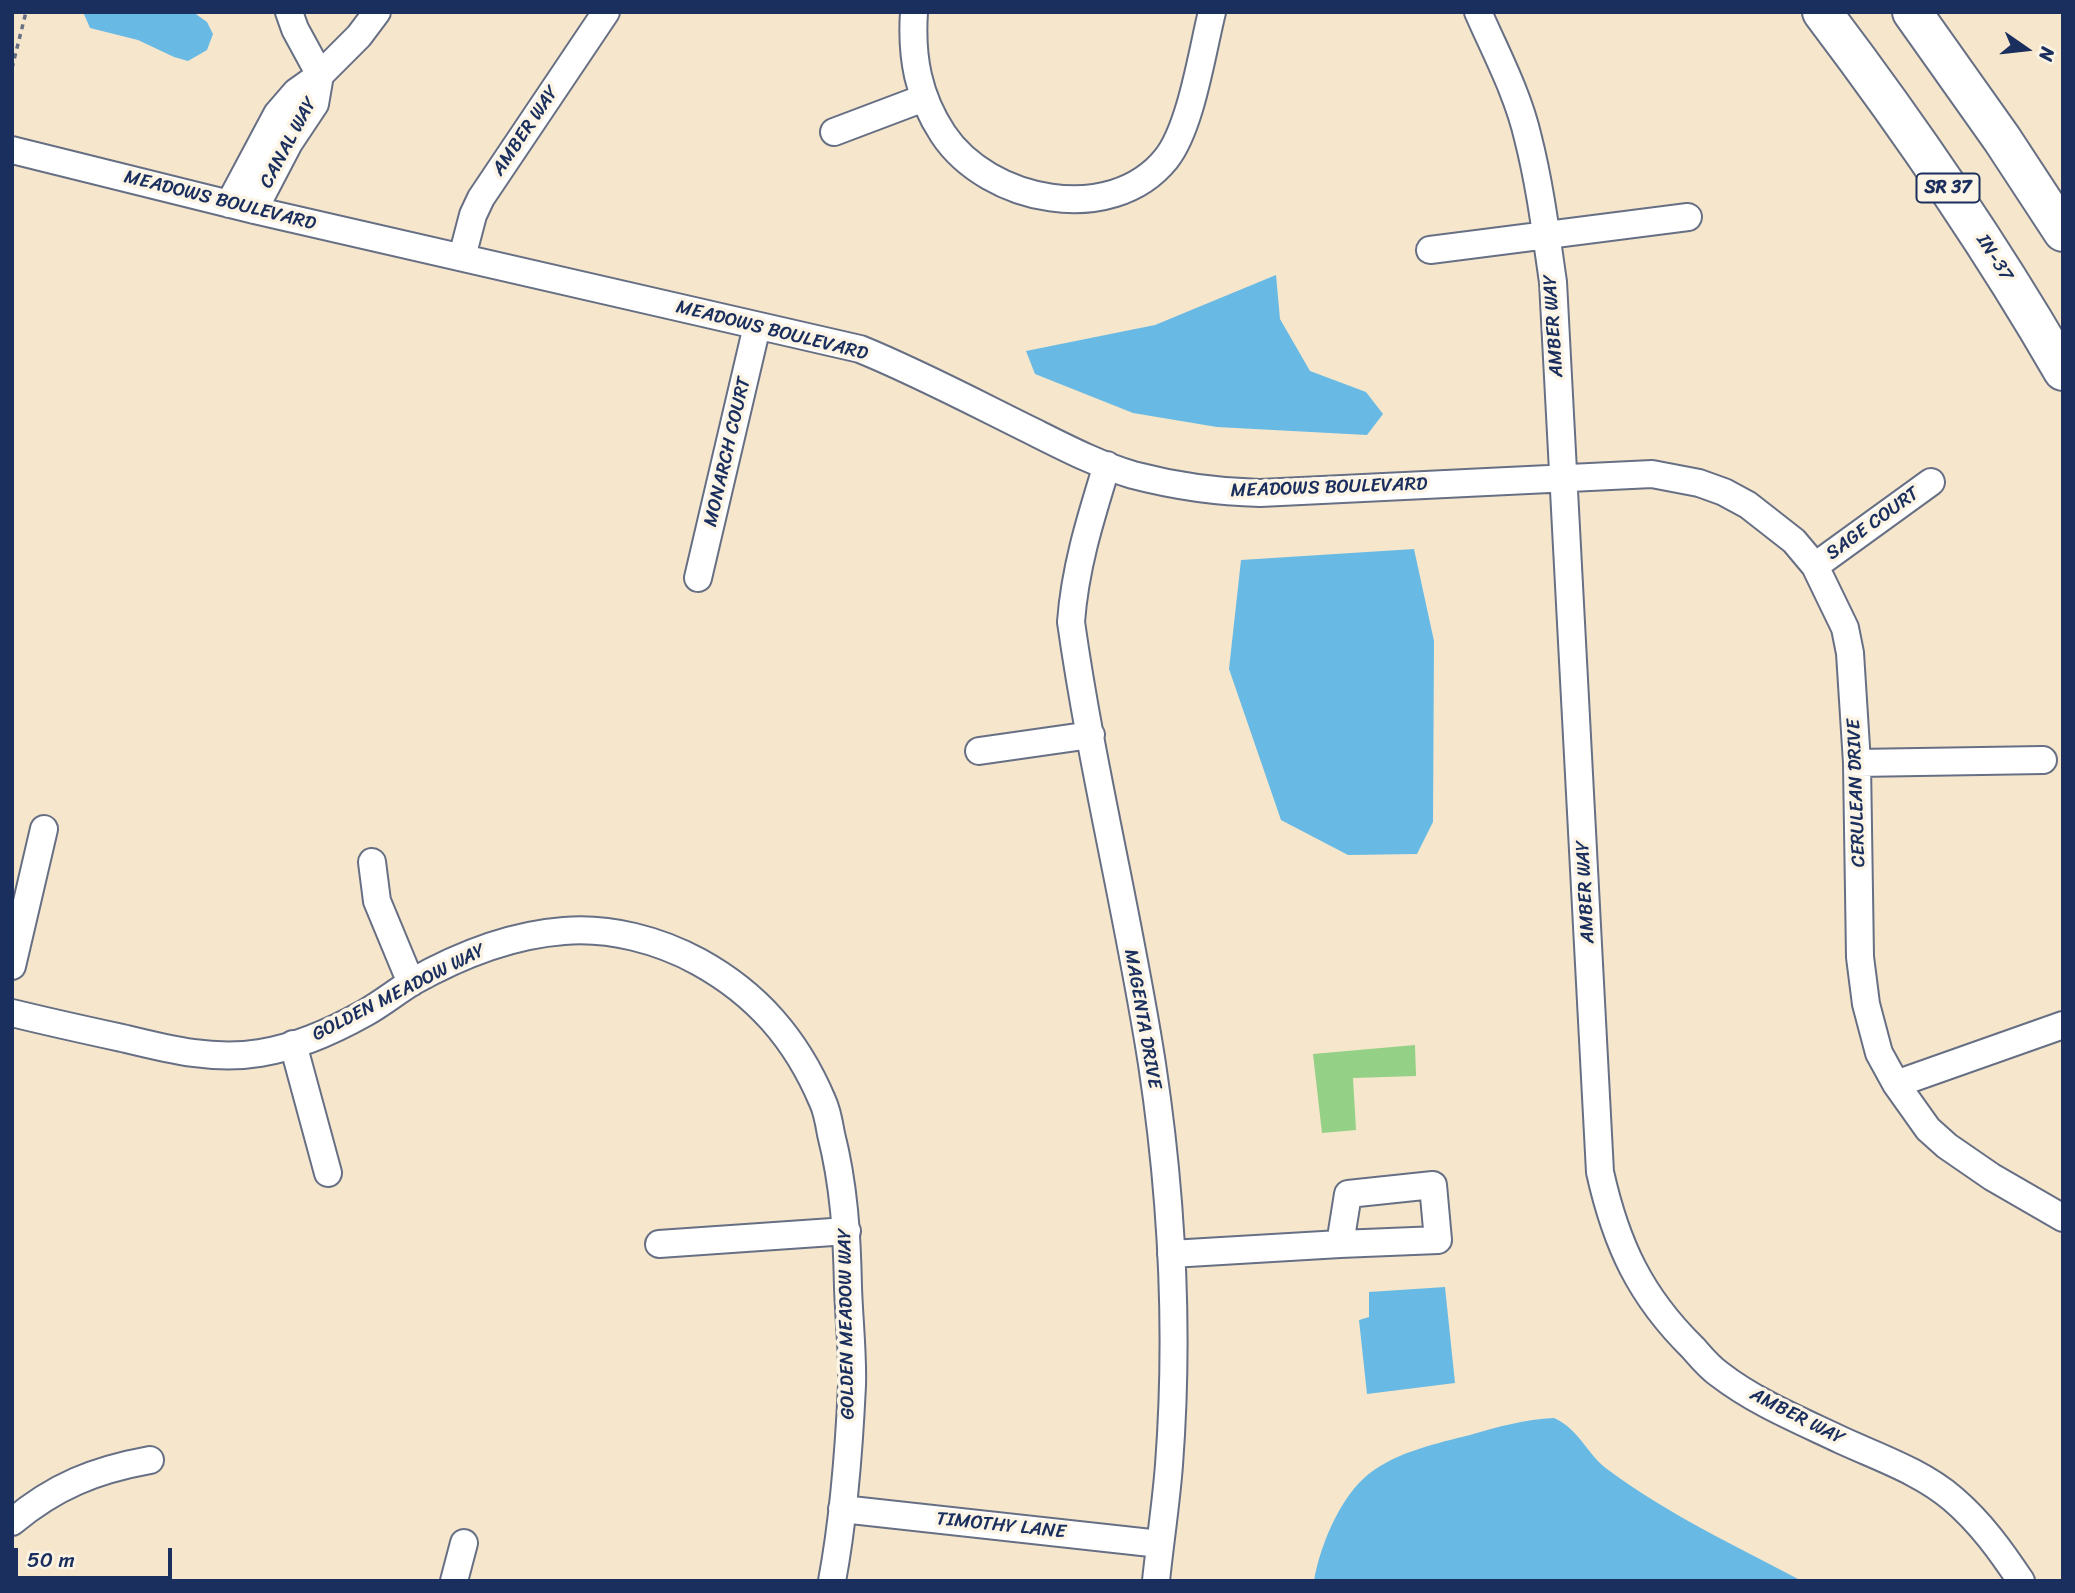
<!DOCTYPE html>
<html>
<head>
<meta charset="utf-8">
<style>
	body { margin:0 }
	#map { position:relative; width:2075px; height:1593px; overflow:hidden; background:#f5e6cc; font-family:Sriracha,sans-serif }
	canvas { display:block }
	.frame { position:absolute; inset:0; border:14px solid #1b2f5e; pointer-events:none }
	.north { position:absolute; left:1991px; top:14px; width:70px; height:70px; -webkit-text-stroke:5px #fcf5e5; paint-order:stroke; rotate:104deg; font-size:19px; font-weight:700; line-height:28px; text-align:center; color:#1b2f5e }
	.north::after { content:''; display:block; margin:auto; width:24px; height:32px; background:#1b2f5e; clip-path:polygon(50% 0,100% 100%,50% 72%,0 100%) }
	.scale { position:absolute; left:14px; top:1548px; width:158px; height:32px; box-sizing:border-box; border:4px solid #1b2f5e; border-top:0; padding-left:9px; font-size:21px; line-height:24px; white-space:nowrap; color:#1b2f5e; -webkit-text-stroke:5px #fcf5e5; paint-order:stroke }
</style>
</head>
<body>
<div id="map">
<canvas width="2075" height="1593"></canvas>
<div class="frame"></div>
<div class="north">N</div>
<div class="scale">50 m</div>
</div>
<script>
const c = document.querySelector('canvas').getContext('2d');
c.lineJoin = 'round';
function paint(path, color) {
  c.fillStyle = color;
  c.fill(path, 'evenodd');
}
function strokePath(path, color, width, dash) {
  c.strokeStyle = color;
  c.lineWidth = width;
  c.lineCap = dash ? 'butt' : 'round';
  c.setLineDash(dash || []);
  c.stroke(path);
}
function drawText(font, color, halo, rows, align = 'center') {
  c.font = font + ' Sriracha,sans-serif';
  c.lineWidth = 7;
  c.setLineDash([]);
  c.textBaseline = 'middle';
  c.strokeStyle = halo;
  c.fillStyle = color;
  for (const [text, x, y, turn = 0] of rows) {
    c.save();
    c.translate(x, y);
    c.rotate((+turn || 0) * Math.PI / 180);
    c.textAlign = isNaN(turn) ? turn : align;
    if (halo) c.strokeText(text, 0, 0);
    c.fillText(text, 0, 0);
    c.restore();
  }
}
paint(new Path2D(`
	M 1415,1045 L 1416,1076 L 1353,1078 L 1356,1130 L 1322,1133 L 1313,1054 Z`), '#94d085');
paint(new Path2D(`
	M 83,12 L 193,12 L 207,22 L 213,34 L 207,50 L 188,61 L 174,57 L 138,40 L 90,28 Z
	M 1276,275 L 1280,319 L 1310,371 L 1366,392 L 1383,414 L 1367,435 L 1217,427 L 1133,413 L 1035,374 L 1026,351 L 1155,325 Z
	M 1414,549 L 1434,641 L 1433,822 L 1417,854 L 1348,855 L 1281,820 L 1229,669 L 1241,560 Z
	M 1445,1287 L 1455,1383 L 1367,1394 L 1359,1320 L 1369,1317 L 1369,1292 Z
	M 1554,1418 C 1580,1430 1586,1453 1607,1469 C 1667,1514 1736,1546 1802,1581 L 1314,1581 C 1320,1545 1341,1495 1370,1473 C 1397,1452 1438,1443 1470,1435 C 1498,1427 1525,1419 1554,1418 Z`), '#68bae4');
const minor = new Path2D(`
	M 914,12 C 911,57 918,96 943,134 C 988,202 1111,227 1166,159 C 1191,128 1202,52 1212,12
	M 1478,12 C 1496,53 1518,94 1528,138 C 1540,185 1546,234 1553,282 L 1600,1172 C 1616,1244 1640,1296 1693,1348 C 1701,1357 1709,1367 1719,1374 C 1755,1402 1799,1420 1841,1440 C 1878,1457 1922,1472 1953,1499 C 1981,1523 2001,1551 2021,1581
	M 834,132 L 924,98
	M 12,150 L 254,210 L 860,349 C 919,373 977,404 1034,432 C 1066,448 1099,465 1133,475 C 1175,486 1217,492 1260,493 L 1652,474 L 1699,483 L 1724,492 L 1748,505 L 1794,541 L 1815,566 L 1845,628 L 1850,653 L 1857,763 L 1860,957 L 1866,1004 L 1879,1053 L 1896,1084 L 1928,1129 L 1947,1146 L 1992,1177 L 2063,1218
	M 229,204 L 277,114 L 296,92 L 320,75 L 359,36 L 377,12
	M 254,210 L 289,143 L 315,104 L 320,75 L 295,29 L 289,12
	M 1430,250 L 1688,217
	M 462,257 L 473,215 L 481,198 L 606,12
	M 1107,465 C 1091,517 1075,567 1071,622 C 1092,770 1129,916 1152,1064 C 1172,1196 1179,1332 1169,1465 C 1166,1504 1160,1542 1156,1581
	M 1815,566 L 1931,482
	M 698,578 L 757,326
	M 979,751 L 1091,735
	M 1857,763 L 2043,760
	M 372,862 L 377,901 L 411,983
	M 12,966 L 44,829
	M 12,1013 C 49,1022 85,1030 122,1038 C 167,1049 213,1061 260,1053 C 297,1047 333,1031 365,1013 C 381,1004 396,992 412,982 C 458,956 510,935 564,931 C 609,927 659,940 699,962 C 757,994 796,1039 822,1100 C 827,1110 829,1122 831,1134 C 844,1185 847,1235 848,1287 C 849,1319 853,1353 852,1385 C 849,1450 844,1517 832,1581
	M 293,1044 L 328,1173
	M 1896,1084 L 2063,1025
	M 659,1244 L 847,1231
	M 1171,1254 L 1340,1244 L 1348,1194 L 1433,1185 L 1438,1240 L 1340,1244
	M 842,1509 L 1160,1544
	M 12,1522 C 55,1486 95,1470 150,1460
	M 454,1581 L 464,1543`);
const highway = new Path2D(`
	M 1822,12 C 1909,127 1991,246 2063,371
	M 1912,12 L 2002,139 L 2063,232`);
strokePath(minor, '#676f84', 30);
strokePath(highway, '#676f84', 42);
strokePath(new Path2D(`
	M 12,68 L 26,12`), '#676f84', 3.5, [5, 5]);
strokePath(minor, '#fff', 26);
strokePath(highway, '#fff', 38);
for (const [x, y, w] of [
	[1948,188,63]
]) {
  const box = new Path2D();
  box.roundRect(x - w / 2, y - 14.5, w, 29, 5);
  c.fillStyle = '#fcf5e5';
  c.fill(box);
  strokePath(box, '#1b2f5e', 2);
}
drawText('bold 18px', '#1b2f5e', null, [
	["SR 37",1948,188]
]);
drawText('19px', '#1b2f5e', '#fcf5e5', [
	["AMBER WAY",526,131,-56],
	["CANAL WAY",289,143,-62],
	["MEADOWS BOULEVARD",220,201,14],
	["IN-37",1994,258,58],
	["AMBER WAY",1554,326,-94],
	["MEADOWS BOULEVARD",772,331,14],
	["MONARCH COURT",728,452,-77],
	["MEADOWS BOULEVARD",1329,488,-2],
	["SAGE COURT",1873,524,-36],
	["CERULEAN DRIVE",1857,793,-92],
	["AMBER WAY",1586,892,-93],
	["GOLDEN MEADOW WAY",399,993,-27],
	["MAGENTA DRIVE",1142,1019,80],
	["GOLDEN MEADOW WAY",847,1324,-91],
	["AMBER WAY",1797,1417,27],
	["TIMOTHY LANE",1001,1526,6]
]);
</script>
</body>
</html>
